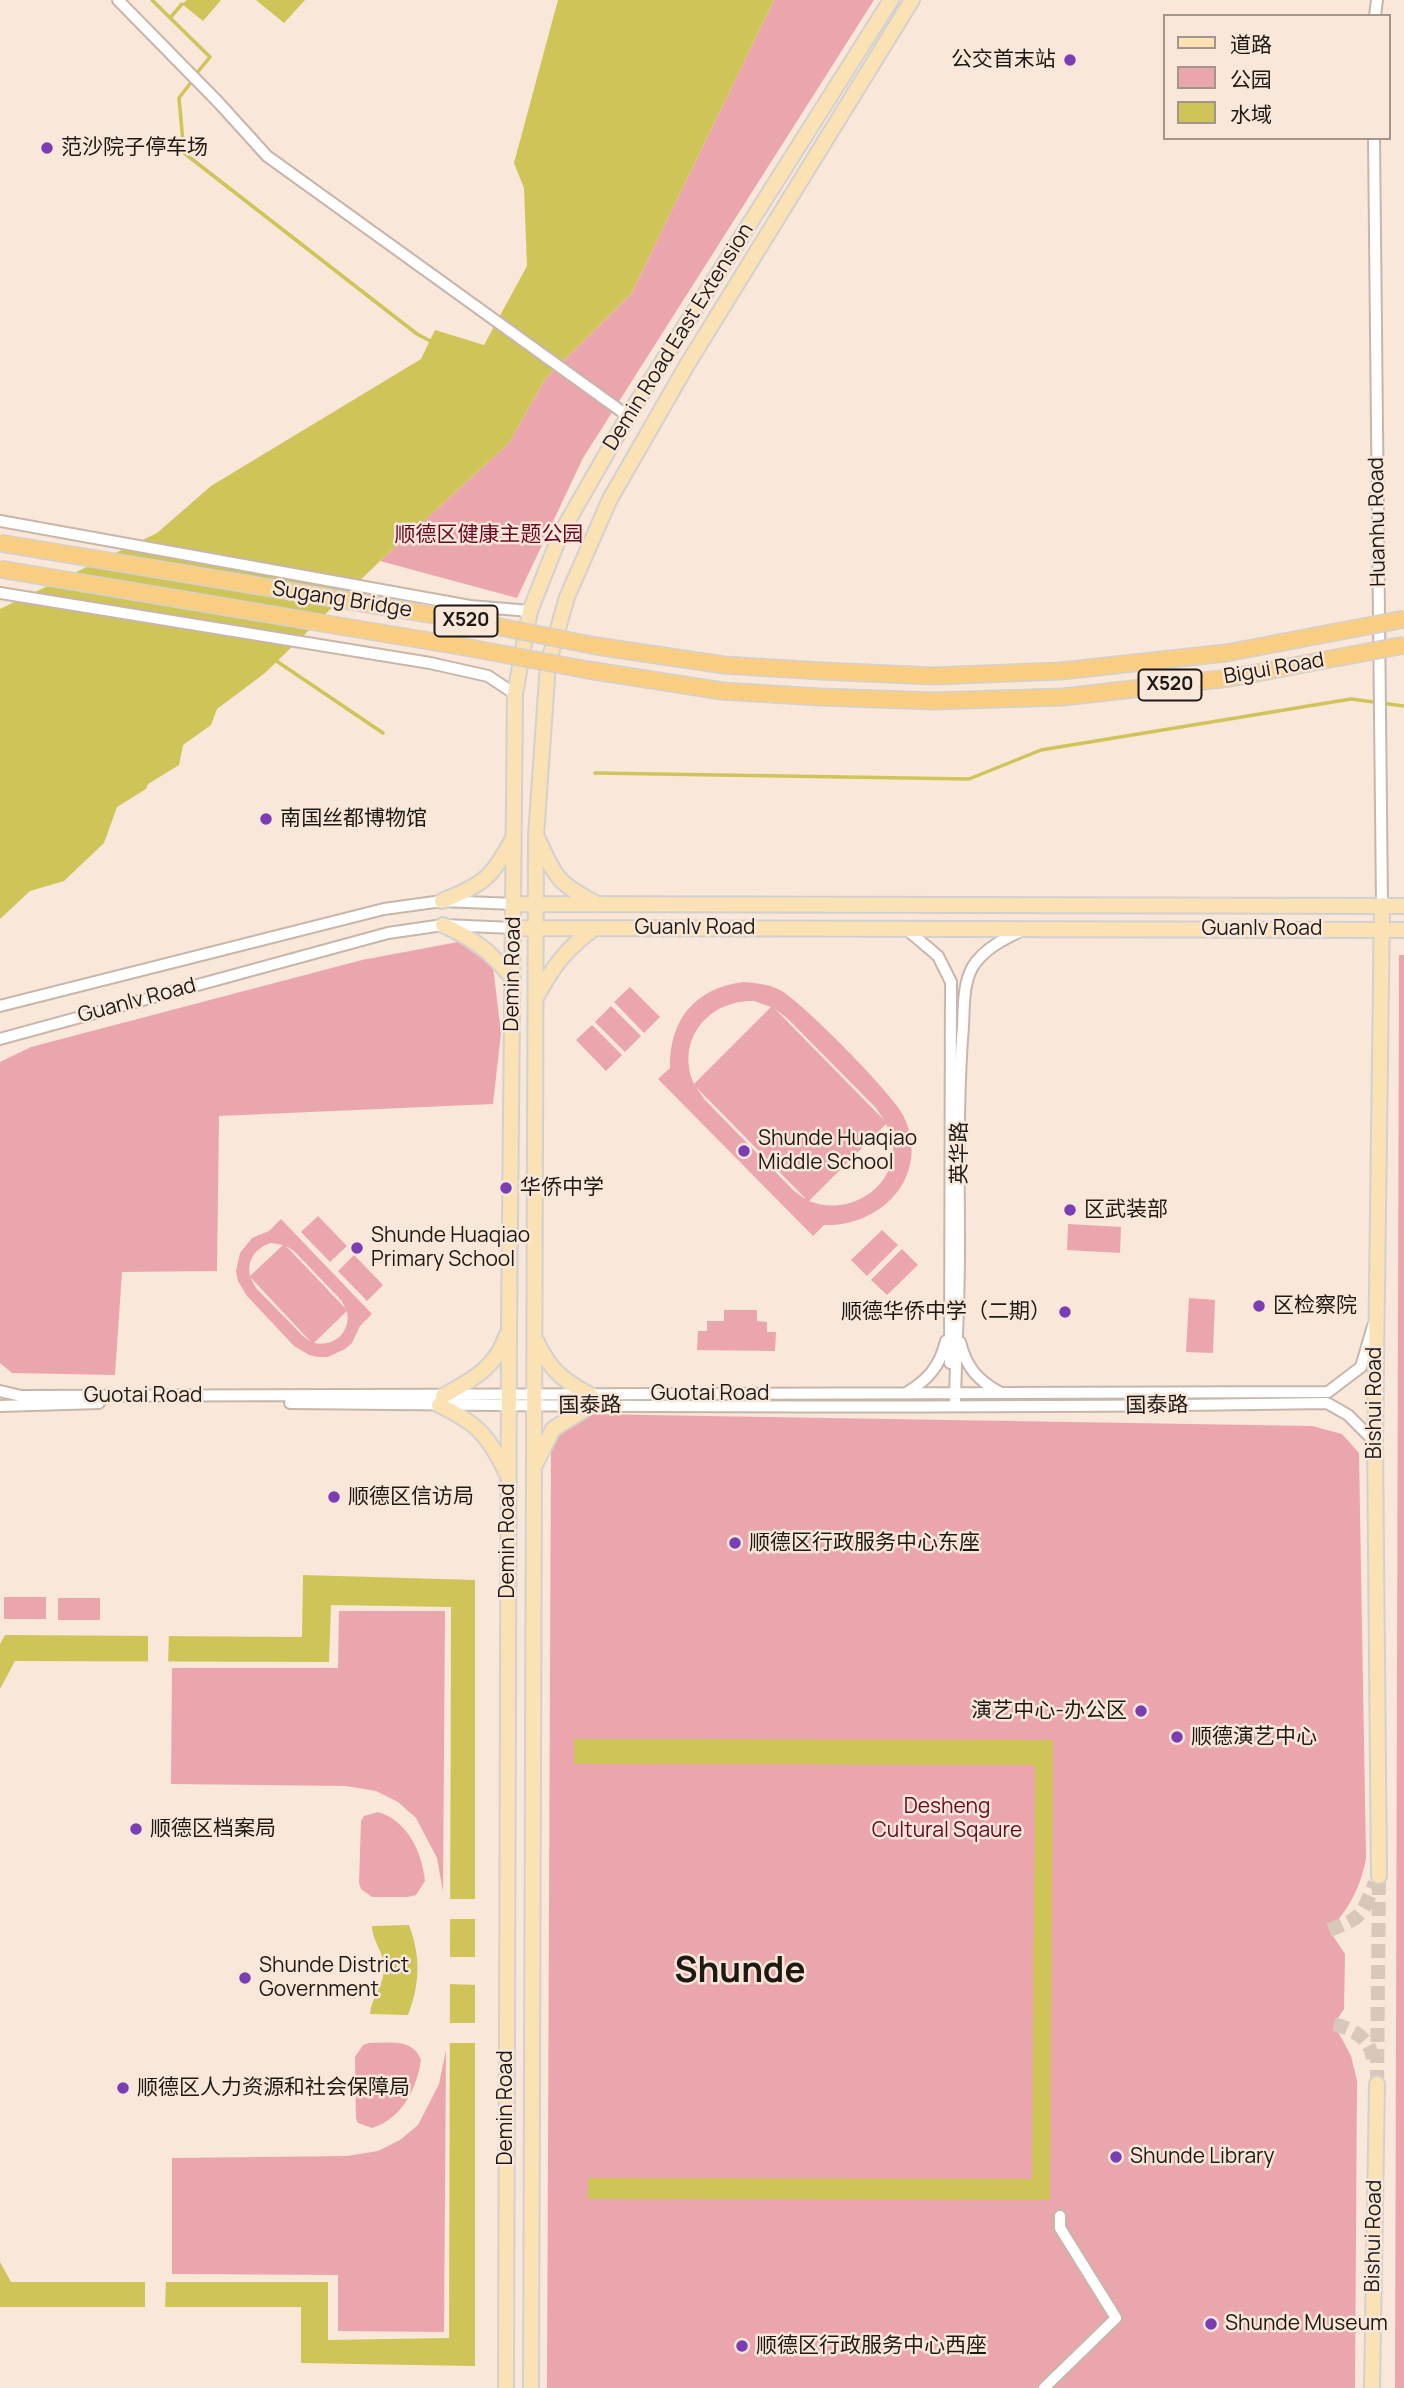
<!DOCTYPE html>
<html>
<head>
<meta charset="utf-8">
<style>
	body { margin:0 }
	#map { position:relative; width:1404px; height:2388px; overflow:hidden; background:#f9e7da; font-family:Manrope,"Noto Sans SC",sans-serif }
	canvas { display:block }
	.legend { position:absolute; left:1163px; top:14px; width:228px; height:126px; box-sizing:border-box; background:#f9e7da; border:2px solid #a2958b; margin:0; padding:9px 12px; list-style:none; font-size:21px; color:#1f1914 }
	.legend li { display:flex; align-items:center; gap:14px; height:35px }
	.legend b { width:35px; border:2px solid #a2958b }
</style>
</head>
<body>
<div id="map">
<canvas width="1404" height="2388"></canvas>
<ul class="legend">
<li><b style="height:9px;background:#fbe2b4"></b>道路</li>
<li><b style="height:19px;background:#eba6ad"></b>公园</li>
<li><b style="height:19px;background:#cec458"></b>水域</li>
</ul>
</div>
<script>
const c = document.querySelector('canvas').getContext('2d');
c.lineJoin = 'round';
function paint(path, color) {
  c.fillStyle = color;
  c.fill(path, 'evenodd');
}
function strokePath(path, color, width, dash) {
  c.strokeStyle = color;
  c.lineWidth = width;
  c.lineCap = dash ? 'butt' : 'round';
  c.setLineDash(dash || []);
  c.stroke(path);
}
function drawText(font, color, halo, rows, align = 'center') {
  c.font = font + ' Manrope,"Noto Sans SC",sans-serif';
  c.lineWidth = 5;
  c.setLineDash([]);
  c.textBaseline = 'middle';
  c.strokeStyle = halo;
  c.fillStyle = color;
  for (const [text, x, y, turn = 0] of rows) {
    c.save();
    c.translate(x, y);
    c.rotate((+turn || 0) * Math.PI / 180);
    c.textAlign = isNaN(turn) ? turn : align;
    if (halo) c.strokeText(text, 0, 0);
    c.fillText(text, 0, 0);
    c.restore();
  }
}
paint(new Path2D(`
	M 774,0 L 874,0 L 583,458 L 517,598 L 380,561 L 509,443 L 545,379 L 631,294 Z
	M 458,942 L 493,966 L 501,1033 L 493,1104 L 219,1116 L 217,1271 L 122,1272 L 115,1375 L 12,1373 L 0,1363 L 0,1062 L 31,1047 L 362,960 Z
	M 1399,955 L 1404,955 L 1404,2388 L 1395,2388 Z
	M 743,982 C 756,983 768,984 780,990 C 800,1000 893,1094 903,1115 C 932,1173 884,1227 824,1225 L 813,1236 L 658,1079 L 670,1068 C 669,1020 695,988 743,982 ZM 754,1001 L 771,1007 L 694,1084 C 675,1040 708,1000 754,1001 ZM 775,1009 L 787,1018 L 876,1108 L 884,1120 ZM 696,1087 L 805,1198 L 805,1199 L 793,1190 L 705,1100 ZM 886,1124 C 913,1172 858,1221 809,1201 Z
	M 630,987 L 660,1017 L 644,1033 L 614,1002 Z
	M 611,1006 L 641,1036 L 625,1052 L 595,1022 Z
	M 592,1025 L 622,1055 L 606,1071 L 576,1040 Z
	M 318,1216 L 347,1246 L 330,1262 L 301,1232 Z
	M 281,1219 L 372,1314 L 360,1326 L 352,1343 L 345,1349 L 328,1357 L 318,1357 L 309,1355 L 294,1346 L 247,1296 L 238,1281 L 236,1271 L 240,1253 L 252,1238 L 269,1231 ZM 271,1243 L 283,1245 L 250,1276 C 247,1260 255,1248 271,1243 ZM 286,1246 L 294,1251 L 341,1300 L 346,1309 ZM 251,1279 L 252,1279 L 311,1342 L 303,1336 L 256,1288 ZM 347,1311 C 351,1332 335,1347 314,1343 Z
	M 1068,1224 L 1121,1227 L 1120,1253 L 1067,1250 Z
	M 882,1230 L 898,1245 L 867,1276 L 851,1260 Z
	M 902,1249 L 918,1265 L 887,1295 L 871,1280 Z
	M 354,1255 L 383,1285 L 367,1301 L 338,1271 Z
	M 1189,1298 L 1215,1300 L 1213,1353 L 1186,1352 Z
	M 724,1310 L 757,1310 L 757,1321 L 767,1322 L 767,1332 L 776,1332 L 775,1351 L 697,1350 L 698,1331 L 707,1331 L 707,1321 L 724,1321 Z
	M 586,1414 L 1312,1426 L 1342,1434 L 1359,1453 L 1366,1858 C 1361,1887 1349,1909 1329,1930 L 1345,1954 L 1344,2009 L 1334,2024 L 1351,2056 L 1357,2081 L 1355,2388 L 547,2388 L 551,1436 Z
	M 4,1597 L 46,1597 L 46,1619 L 4,1619 Z
	M 58,1598 L 100,1598 L 100,1620 L 58,1620 Z
	M 339,1611 L 445,1611 L 443,1892 L 437,1858 L 416,1818 L 398,1802 L 376,1791 L 346,1786 L 171,1784 L 172,1668 L 338,1668 Z
	M 378,1812 C 408,1821 422,1852 425,1881 L 416,1895 L 408,1897 L 372,1897 L 361,1889 L 359,1883 L 361,1821 L 364,1816 Z
	M 369,2043 C 389,2043 413,2038 421,2060 C 417,2088 402,2119 372,2128 L 358,2123 L 356,2118 L 355,2057 L 363,2045 Z
	M 446,2050 L 444,2332 L 338,2331 L 338,2275 L 172,2274 L 172,2158 L 347,2156 L 378,2151 L 400,2140 L 418,2125 L 439,2084 Z`), '#eba6ad');
paint(new Path2D(`
	M 187,0 L 221,0 L 203,21 L 182,4 Z
	M 256,0 L 305,0 L 284,23 Z
	M 558,0 L 774,0 L 631,294 L 545,379 L 509,443 L 380,561 L 265,673 L 217,709 L 211,725 L 183,745 L 179,765 L 148,784 L 146,789 L 117,807 L 104,843 L 64,881 L 30,891 L 0,919 L 0,609 L 157,533 L 211,486 L 421,359 L 435,330 L 484,345 L 527,266 L 524,188 L 514,163 Z
	M 303,1575 L 475,1580 L 475,2366 L 301,2363 L 301,2307 L 0,2307 L 0,2262 L 11,2282 L 328,2282 L 328,2340 L 449,2338 L 451,1607 L 331,1605 L 329,1662 L 15,1661 L 0,1689 L 0,1644 L 5,1635 L 302,1637 Z
	M 574,1739 L 1053,1740 L 1050,2200 L 588,2199 L 588,2178 L 1032,2179 L 1035,1765 L 574,1764 Z
	M 409,1925 C 421,1957 420,1984 408,2015 L 370,2014 C 371,1999 383,1986 384,1970 C 385,1953 372,1941 372,1926 Z`), '#cec458');
paint(new Path2D(`
	M 148,1633 L 169,1633 L 168,1665 L 148,1665 Z
	M 447,1899 L 479,1899 L 479,1919 L 447,1919 Z
	M 447,1957 L 479,1957 L 479,1985 L 447,1984 Z
	M 447,2023 L 479,2023 L 479,2043 L 446,2043 Z
	M 145,2278 L 166,2278 L 165,2310 L 145,2310 Z`), '#f9e7da');
strokePath(new Path2D(`
	M 152,0 L 210,57 L 196,74
	M 170,18 L 182,4
	M 192,81 L 179,98 L 184,153 L 417,334 L 434,343
	M 275,660 L 383,733
	M 595,773 L 969,779 L 1041,750 L 1351,699 L 1404,706`), '#cec458', 3.5);
strokePath(new Path2D(`
	M 1329,1930 C 1363,1918 1361,1915 1375,1883
	M 1334,2024 C 1353,2029 1370,2038 1373,2059
	M 1377,2084 L 1379,1876`), '#d8c8bc', 14, [14, 7]);
const minor = new Path2D(`
	M 118,0 L 219,103 L 267,156 L 628,416
	M 1375,16 L 1377,0
	M 1374,138 L 1382,905
	M 0,521 L 470,606 L 530,611
	M 0,593 L 430,663 L 488,676 L 515,694
	M 906,929 L 938,956 L 951,982 L 950,1363
	M 0,1006 L 384,909 L 442,901 L 514,904
	M 0,1039 L 388,933 L 443,925 L 514,928
	M 960,1342 C 966,1367 978,1381 1001,1393
	M 0,1391 L 21,1396 L 1328,1392 L 1361,1367 L 1373,1326
	M 906,1393 C 928,1380 940,1366 946,1341
	M 955,1401 C 956,1351 959,1301 959,1251 C 959,1176 957,1100 963,1026 C 964,1007 963,985 972,968 C 983,949 1004,939 1023,930
	M 290,1403 C 636,1407 981,1409 1327,1403 L 1348,1415 L 1375,1442
	M 0,1406 L 99,1403
	M 1044,2388 L 1116,2318 L 1060,2228 L 1060,2216`);
const major = new Path2D(`
	M 538,839 C 555,876 557,883 594,902
	M 442,901 C 483,883 490,881 512,840
	M 514,904 L 1404,906
	M 443,925 C 477,941 489,950 513,979
	M 514,928 L 1404,930
	M 537,996 C 554,965 566,949 595,928
	M 536,1340 C 550,1370 561,1379 590,1395
	M 443,1396 C 471,1380 496,1368 506,1336
	M 439,1405 C 478,1424 488,1435 507,1474
	M 536,1463 L 553,1429 L 590,1406
	M 1379,1876 L 1375,1442 L 1382,905
	M 506,2388 L 509,1328 L 515,694 L 530,611 L 561,533 L 628,416 L 891,0
	M 531,2388 L 536,836 L 548,664 L 567,597 L 610,499 L 687,365 L 912,0
	M 1372,2388 L 1377,2084`);
strokePath(minor, '#c7b6a9', 14);
strokePath(major, '#d2d1d0', 18);
strokePath(minor, '#fff', 10);
strokePath(major, '#fbe2b4', 14);
const highwayBridge = new Path2D(`
	M 0,543 L 470,621 L 596,646 L 724,665 L 821,671 L 934,676 L 1061,671 L 1226,653 L 1404,619
	M 0,569 L 465,647 L 588,670 L 722,691 L 820,697 L 934,701 L 1063,697 L 1230,678 L 1404,645`);
strokePath(highwayBridge, '#d2d1d0', 19, []);
strokePath(highwayBridge, '#f9ce82', 16);
for (const [x, y, r, color] of [
	[1070,60,7,"#7a3db3"],
	[47,148,7,"#7a3db3"],
	[266,819,7,"#7a3db3"],
	[744,1151,7,"#7a3db3"],
	[506,1188,7,"#7a3db3"],
	[1070,1210,7,"#7a3db3"],
	[357,1248,7,"#7a3db3"],
	[1259,1306,7,"#7a3db3"],
	[1065,1312,7,"#7a3db3"],
	[334,1497,7,"#7a3db3"],
	[735,1543,7,"#7a3db3"],
	[1141,1711,7,"#7a3db3"],
	[1177,1737,7,"#7a3db3"],
	[136,1829,7,"#7a3db3"],
	[245,1978,7,"#7a3db3"],
	[123,2088,7,"#7a3db3"],
	[1116,2157,7,"#7a3db3"],
	[1211,2324,7,"#7a3db3"],
	[742,2346,7,"#7a3db3"]
]) {
  const dot = new Path2D();
  dot.arc(x, y, r, 0, 2 * Math.PI);
  c.fillStyle = color;
  c.fill(dot);
  strokePath(dot, '#f9e7da', 2.5);
}
for (const [x, y, w] of [
	[466,621,63],
	[1170,685,63]
]) {
  const box = new Path2D();
  box.roundRect(x - w / 2, y - 15.5, w, 31, 5);
  c.fillStyle = '#f9e7da';
  c.fill(box);
  strokePath(box, '#1f1914', 2);
}
drawText('bold 19px', '#1f1914', null, [
	["X520",466,621],
	["X520",1170,685]
]);
drawText('21px', '#1f1914', '#f9e7da', [
	["公交首末站",1056,60,"right"],
	["范沙院子停车场",61,148],
	["南国丝都博物馆",280,819],
	["Shunde Huaqiao",758,1139],
	["Middle School",758,1163],
	["华侨中学",520,1188],
	["区武装部",1084,1210],
	["Shunde Huaqiao",371,1236],
	["Primary School",371,1260],
	["区检察院",1273,1306],
	["顺德华侨中学（二期）",1051,1312,"right"],
	["顺德区信访局",348,1497],
	["顺德区行政服务中心东座",749,1543],
	["演艺中心-办公区",1127,1711,"right"],
	["顺德演艺中心",1191,1737],
	["顺德区档案局",150,1829],
	["Shunde District",259,1966],
	["Government",259,1990],
	["顺德区人力资源和社会保障局",137,2088],
	["Shunde Library",1130,2157],
	["Shunde Museum",1225,2324],
	["顺德区行政服务中心西座",756,2346]
], 'left');
drawText('21px', '#1f1914', '#f9e7da', [
	["Demin Road East Extension",679,337,-58],
	["Huanhu Road",1378,522,-91],
	["Sugang Bridge",342,600,9],
	["Bigui Road",1274,669,-10],
	["Guanlv Road",695,928],
	["Guanlv Road",1262,929],
	["Demin Road",513,974,-89],
	["Guanlv Road",137,1001,-15],
	["英华路",960,1153,-90],
	["Guotai Road",710,1394],
	["Guotai Road",143,1396],
	["Bishui Road",1375,1403,-90],
	["国泰路",590,1406,-1],
	["国泰路",1157,1406,-1],
	["Demin Road",508,1541,-90],
	["Demin Road",506,2108,-90],
	["Bishui Road",1374,2236,-89]
]);
drawText('21px', '#690824', '#f9e7da', [
	["顺德区健康主题公园",489,535],
	["Desheng",947,1807],
	["Cultural Sqaure",947,1831]
]);
drawText('bold 35px', '#1f1914', '#f9e7da', [
	["Shunde",740,1972]
]);
</script>
</body>
</html>
